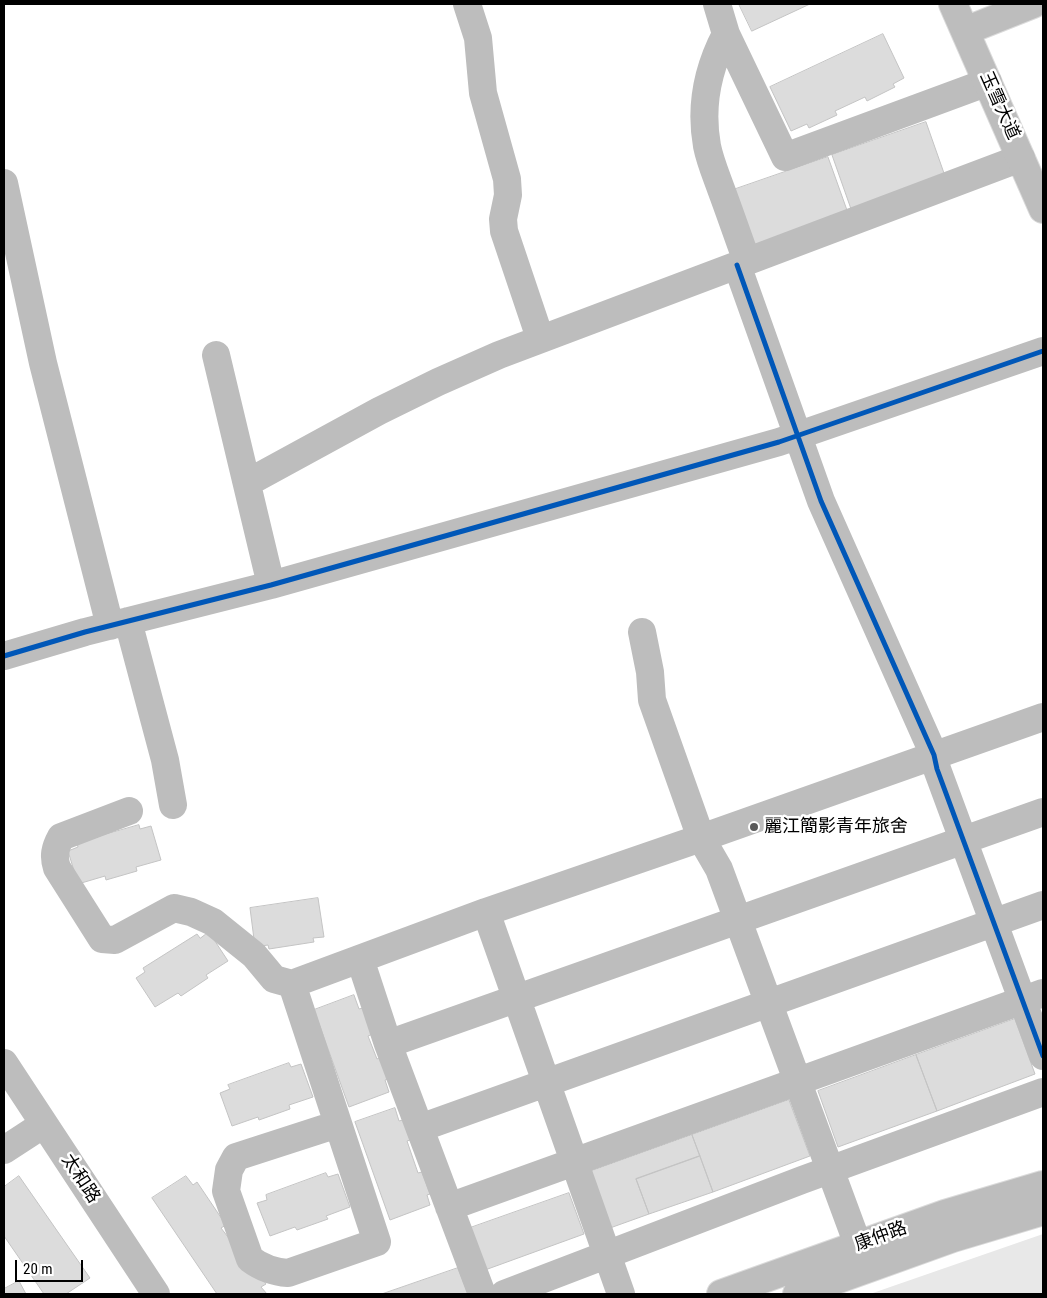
<!DOCTYPE html>
<html>
<head>
<meta charset="utf-8">
<style>
	body { margin:0 }
	#map { position:relative; width:1047px; height:1298px; overflow:hidden; background:#fff; font-family:"Roboto Condensed",sans-serif }
	canvas { display:block }
	.frame { position:absolute; inset:0; border:5px solid #000; pointer-events:none }
	.scale { position:absolute; left:15px; top:1260px; width:68px; height:22px; box-sizing:border-box; border:2px solid #000; border-top:0; padding-left:6px; font-size:15px; line-height:18px; white-space:nowrap; color:#000; -webkit-text-stroke:4px #fff; paint-order:stroke }
</style>
</head>
<body>
<div id="map">
<canvas width="1047" height="1298"></canvas>
<div class="frame"></div>
<div class="scale">20 m</div>
</div>
<script>
const c = document.querySelector('canvas').getContext('2d');
c.lineJoin = 'round';
function paint(path, color) {
  c.fillStyle = color;
  c.fill(path, 'evenodd');
}
function strokePath(path, color, width, dash) {
  c.strokeStyle = color;
  c.lineWidth = width;
  c.lineCap = dash ? 'butt' : 'round';
  c.setLineDash(dash || []);
  c.stroke(path);
}
function drawText(font, color, halo, rows, align = 'center') {
  c.font = font + ' "Roboto Condensed","Noto Sans SC",sans-serif';
  c.lineWidth = 5;
  c.setLineDash([]);
  c.textBaseline = 'middle';
  c.strokeStyle = halo;
  c.fillStyle = color;
  for (const [text, x, y, turn = 0] of rows) {
    c.save();
    c.translate(x, y);
    c.rotate((+turn || 0) * Math.PI / 180);
    c.textAlign = isNaN(turn) ? turn : align;
    if (halo) c.strokeText(text, 0, 0);
    c.fillText(text, 0, 0);
    c.restore();
  }
}
paint(new Path2D(`
	M 1043,1234 L 1043,1294 L 870,1294 Z`), '#e8e8e8');
const building = new Path2D(`
	M 739,4 L 810,4 L 752,31 Z
	M 883,34 L 904,78 L 893,84 L 895,87 L 867,101 L 865,97 L 835,111 L 837,115 L 809,128 L 807,124 L 791,131 L 770,87 Z
	M 926,122 L 945,176 L 851,209 L 832,155 Z
	M 828,157 L 848,213 L 750,248 L 730,191 Z
	M 139,825 L 140,829 L 151,826 L 161,860 L 136,867 L 137,871 L 106,880 L 105,876 L 78,884 L 68,851 L 78,847 L 77,843 Z
	M 318,898 L 324,937 L 313,938 L 314,942 L 269,949 L 268,945 L 255,947 L 250,908 Z
	M 209,932 L 228,961 L 206,975 L 208,978 L 181,996 L 178,993 L 155,1007 L 136,978 L 145,972 L 143,968 L 197,934 L 200,938 Z
	M 354,995 L 359,1009 L 363,1008 L 373,1034 L 368,1036 L 377,1059 L 381,1057 L 389,1079 L 385,1080 L 389,1092 L 349,1107 L 314,1010 Z
	M 1015,1019 L 1035,1074 L 937,1111 L 916,1055 Z
	M 916,1055 L 937,1111 L 838,1147 L 818,1091 Z
	M 289,1063 L 291,1067 L 301,1064 L 313,1097 L 289,1105 L 290,1109 L 259,1120 L 258,1117 L 232,1126 L 220,1093 L 230,1089 L 228,1085 Z
	M 789,1100 L 810,1156 L 713,1192 L 692,1135 Z
	M 395,1108 L 399,1121 L 403,1120 L 410,1140 L 407,1141 L 418,1173 L 422,1172 L 430,1194 L 427,1195 L 430,1205 L 390,1220 L 355,1122 Z
	M 692,1135 L 700,1156 L 636,1179 L 649,1214 L 610,1228 L 589,1172 Z
	M 700,1156 L 713,1192 L 649,1214 L 636,1179 Z
	M 326,1173 L 328,1177 L 338,1174 L 350,1207 L 326,1216 L 328,1219 L 297,1230 L 295,1227 L 270,1236 L 257,1203 L 267,1200 L 266,1195 Z
	M 19,1176 L 90,1278 L 66,1294 L 44,1294 L 4,1236 L 4,1187 Z
	M 186,1176 L 193,1185 L 197,1182 L 226,1225 L 221,1228 L 231,1241 L 235,1238 L 266,1284 L 261,1287 L 267,1294 L 217,1294 L 152,1198 Z
	M 569,1193 L 584,1234 L 485,1270 L 470,1228 Z
	M 458,1268 L 468,1294 L 382,1294 Z
	M 19,1281 L 26,1294 L 4,1294 L 4,1289 Z`);
paint(building, '#dcdcdc');
strokePath(building, '#c4c4c4', 1);
const major = new Path2D(`
	M 953,4 L 1043,209
	M 965,31 L 1033,4
	M 721,1294 L 945,1214 L 1043,1185
	M 797,1294 L 953,1238 L 1043,1211`);
strokePath(major, '#dbdbdb', 30);
strokePath(new Path2D(`
	M 467,4 L 478,38 L 483,93 L 507,179 L 508,195 L 503,219 L 504,231 L 540,338
	M 717,4 L 726,34 L 785,157 L 988,82
	M 726,34 C 708,68 700,107 707,146 C 710,161 716,175 721,189 C 730,213 738,237 747,261
	M 4,183 L 43,363 L 110,626
	M 737,265 L 821,501 L 934,755 L 937,769 L 1043,1056
	M 216,355 L 271,585
	M 247,483 L 379,411 L 438,382 L 499,355 L 1021,158
	M 128,621 L 165,760 L 173,805
	M 642,632 L 650,672 L 652,700 L 701,838 L 719,869 L 858,1245
	M 4,656 L 85,632 L 271,585 L 779,442 L 1043,351
	M 129,811 L 61,837 C 55,848 53,856 57,868 L 102,939 L 115,940 L 174,908 L 191,912 L 213,922 L 254,955 L 274,979 L 292,984 L 486,912 L 701,838 L 1043,717
	M 486,912 L 621,1294
	M 360,959 L 388,1044 L 482,1294
	M 292,984 L 377,1242 L 288,1273 C 273,1272 262,1268 250,1259 L 226,1191 L 229,1170 L 236,1157 L 338,1124
	M 388,1044 L 1043,812
	M 4,1063 L 156,1294
	M 420,1128 L 1043,905
	M 4,1150 L 44,1124
	M 449,1207 L 1043,993
	M 504,1294 L 802,1180 L 1043,1092`), '#bdbdbd', 28);
strokePath(major, '#bdbdbd', 28);
strokePath(new Path2D(`
	M 737,265 L 821,501 L 934,755 L 937,769 L 1043,1056
	M 4,656 L 85,632 L 271,585 L 779,442 L 1043,351`), '#0057b8', 5);
for (const [x, y, r, color] of [
	[754,827,5,"#595959"]
]) {
  const dot = new Path2D();
  dot.arc(x, y, r, 0, 2 * Math.PI);
  c.fillStyle = color;
  c.fill(dot);
  strokePath(dot, '#fff', 2);
}
drawText('18px', '#000', '#fff', [
	["玉雪大道",999,106,66],
	["太和路",80,1179,57],
	["康仲路",881,1237,-20]
]);
drawText('18px', '#000', '#fff', [
	["麗江簡影青年旅舍",764,827]
], 'left');
</script>
</body>
</html>
